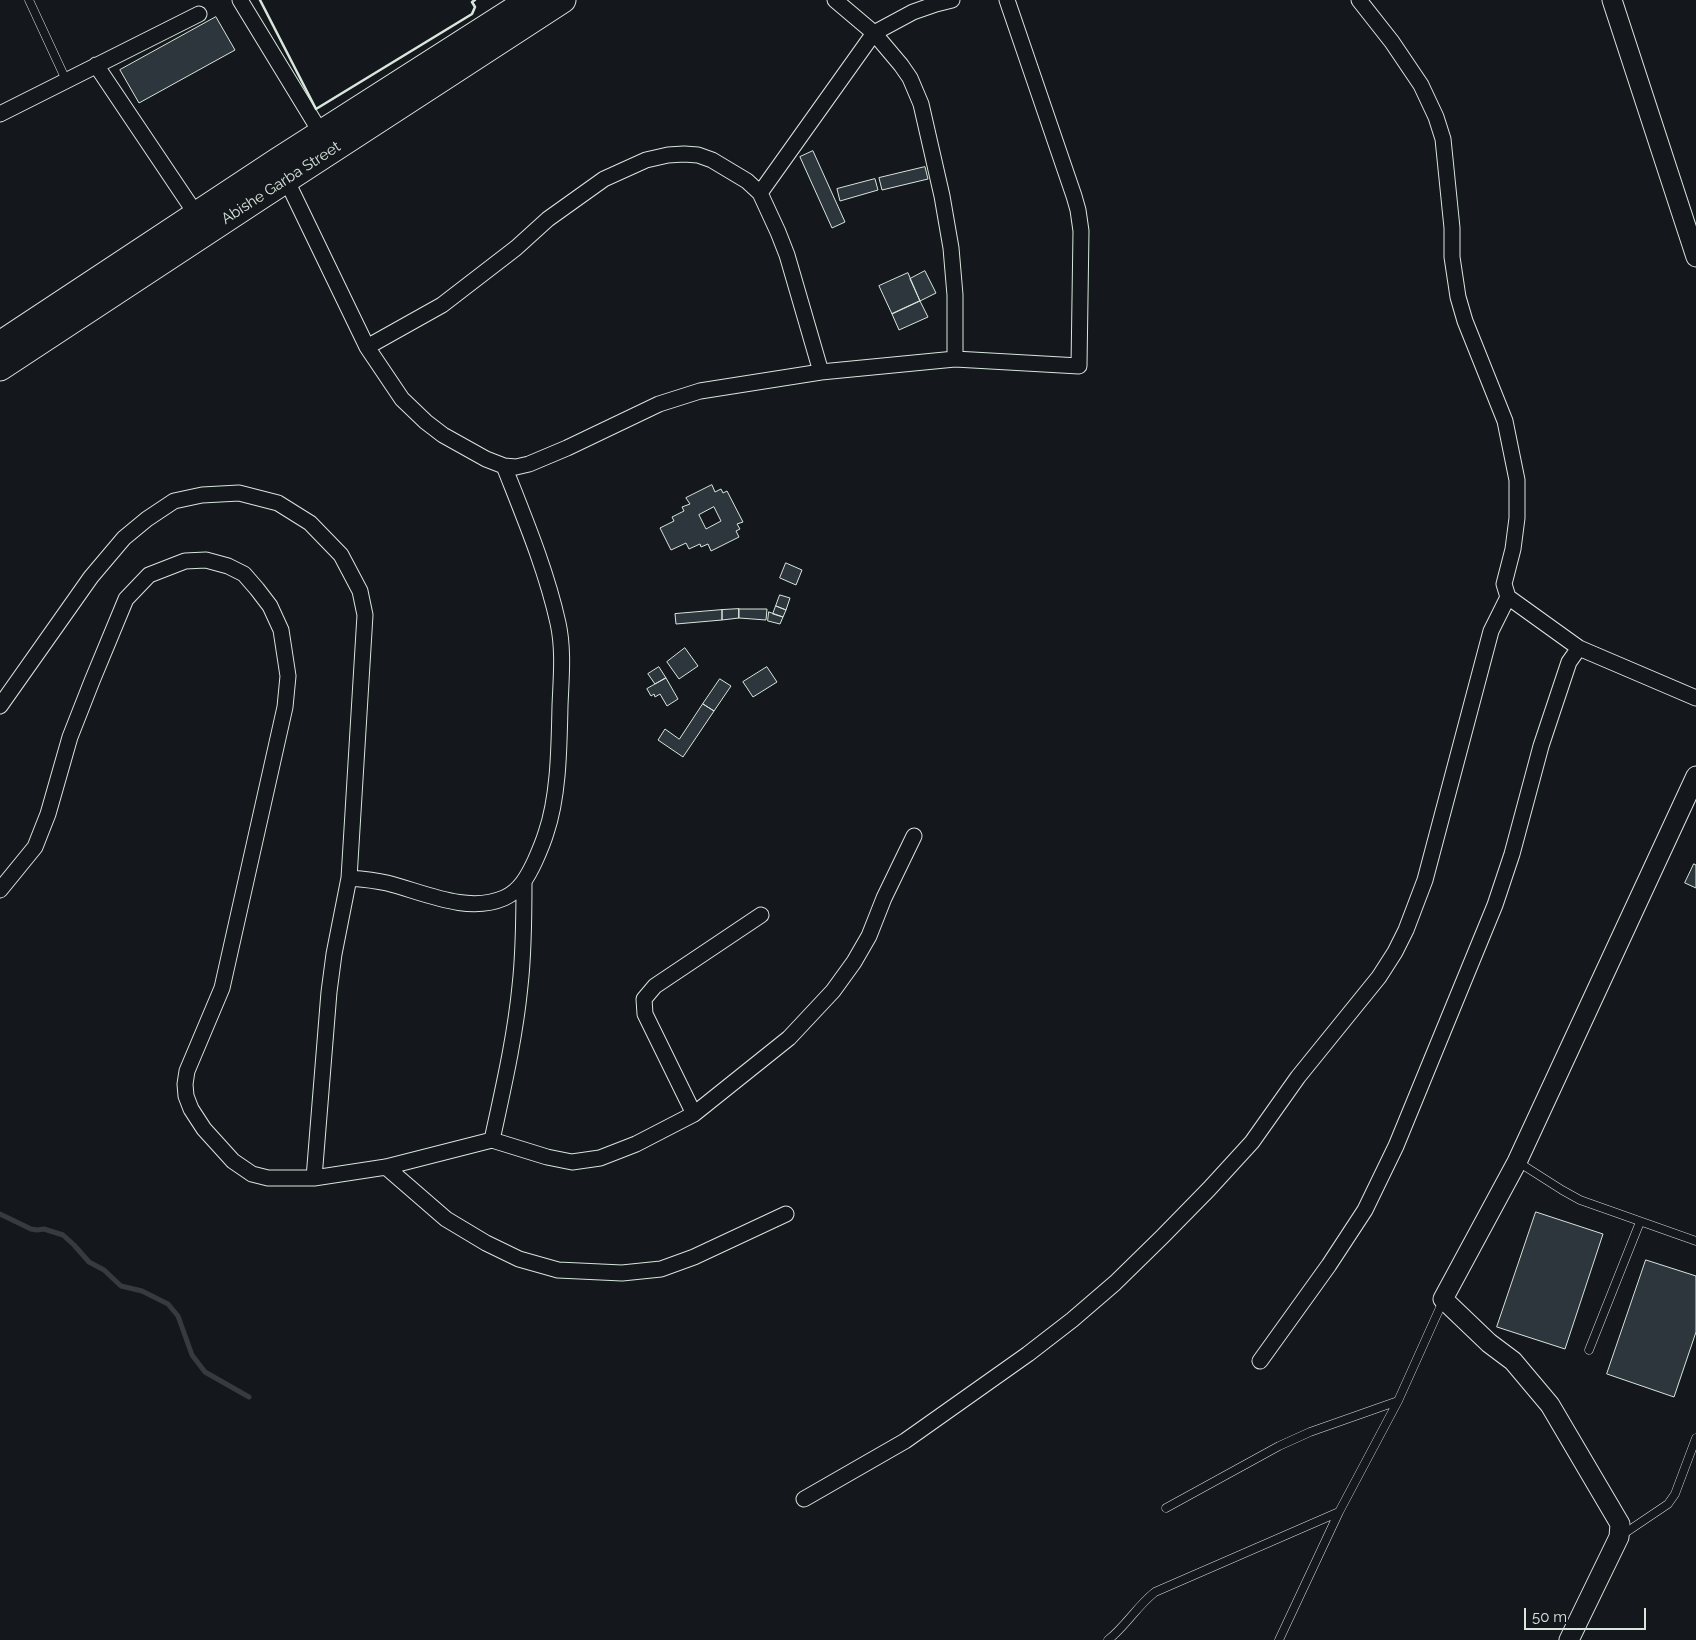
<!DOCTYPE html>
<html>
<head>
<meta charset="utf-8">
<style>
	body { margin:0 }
	#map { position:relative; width:1696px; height:1640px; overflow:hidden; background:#14181c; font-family:Raleway,sans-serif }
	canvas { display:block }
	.scale { position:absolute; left:1524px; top:1608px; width:122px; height:22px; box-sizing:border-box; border:2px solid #d8e6dc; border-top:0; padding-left:6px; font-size:15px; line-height:18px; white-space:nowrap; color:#d8e6dc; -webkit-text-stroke:4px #14181c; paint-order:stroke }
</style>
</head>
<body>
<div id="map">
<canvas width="1696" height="1640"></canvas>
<div class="scale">50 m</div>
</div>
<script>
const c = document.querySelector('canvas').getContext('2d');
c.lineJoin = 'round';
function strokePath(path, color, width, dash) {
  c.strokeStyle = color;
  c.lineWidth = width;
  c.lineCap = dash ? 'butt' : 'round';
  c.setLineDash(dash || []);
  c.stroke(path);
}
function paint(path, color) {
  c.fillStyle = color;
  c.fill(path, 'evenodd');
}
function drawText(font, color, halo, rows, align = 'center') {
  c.font = font + ' Raleway,sans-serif';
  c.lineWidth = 4;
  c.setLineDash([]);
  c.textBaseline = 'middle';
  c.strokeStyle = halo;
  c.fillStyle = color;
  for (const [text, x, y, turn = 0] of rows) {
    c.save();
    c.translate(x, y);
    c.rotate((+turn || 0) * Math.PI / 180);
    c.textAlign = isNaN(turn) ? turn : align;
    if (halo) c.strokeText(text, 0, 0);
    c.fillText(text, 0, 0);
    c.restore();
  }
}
strokePath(new Path2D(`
	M 0,1214 L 31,1229 L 37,1230 L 44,1229 L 63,1235 L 74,1245 L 89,1262 L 104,1270 L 121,1286 L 142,1291 L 168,1304 L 178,1316 L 192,1355 L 205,1372 L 249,1397`), '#363b3e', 5);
const building = new Path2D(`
	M 216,17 L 235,50 L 139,103 L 120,70 Z
	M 813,151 L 845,222 L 832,228 L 800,157 Z
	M 925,167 L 928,179 L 882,190 L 879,178 Z
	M 875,179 L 878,190 L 840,201 L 837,189 Z
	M 925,271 L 936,293 L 920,301 L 910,279 Z
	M 908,273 L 920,301 L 892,314 L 879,286 Z
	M 920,301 L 928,317 L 899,330 L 892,314 Z
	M 712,485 L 715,492 L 721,489 L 723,493 L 727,491 L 743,522 L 737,524 L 740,529 L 736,531 L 739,537 L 711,551 L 708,544 L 701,547 L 700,544 L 689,549 L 686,543 L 671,550 L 660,528 L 674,521 L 672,517 L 684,511 L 682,507 L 690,504 L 686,498 Z
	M 714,507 L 721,521 L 706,529 L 699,515 Z
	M 786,563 L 802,570 L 796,585 L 780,578 Z
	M 780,595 L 790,598 L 786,610 L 776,606 Z
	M 776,606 L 786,610 L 783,617 L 773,614 Z
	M 739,609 L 767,609 L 766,620 L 739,618 Z
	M 739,609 L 739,618 L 722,620 L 722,610 Z
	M 722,610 L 722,620 L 676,624 L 675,614 Z
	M 769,612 L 783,617 L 780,624 L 768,621 Z
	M 685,648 L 698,666 L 679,679 L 667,662 Z
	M 659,667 L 666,678 L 655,684 L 648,674 Z
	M 767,667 L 777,682 L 753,697 L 743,682 Z
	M 666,678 L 678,699 L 667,706 L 660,694 L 655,697 L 654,694 L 651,696 L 647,689 Z
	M 720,679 L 731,686 L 714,711 L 703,704 Z
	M 703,704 L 714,711 L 683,757 L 658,740 L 665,729 L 679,739 Z
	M 1694,864 L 1696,865 L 1696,888 L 1685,883 Z
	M 1536,1212 L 1603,1234 L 1565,1349 L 1497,1327 Z
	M 1646,1260 L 1696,1276 L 1696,1332 L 1674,1397 L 1607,1374 Z`);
paint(building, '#2c363c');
strokePath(building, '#d8e6dc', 1);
const service = new Path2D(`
	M 29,0 L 66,80
	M 1518,1162 L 1562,1190 L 1580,1200 L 1696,1241
	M 1589,1350 L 1640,1222
	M 1166,1508 L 1279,1446 L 1310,1432 L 1398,1401
	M 1622,1535 L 1668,1504 L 1675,1494 L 1696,1438
	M 1108,1640 C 1126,1626 1137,1606 1155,1592 L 1339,1512
	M 1279,1640 L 1339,1512 L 1398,1401 L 1443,1301`);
const minor = new Path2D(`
	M 240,0 L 321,133
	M 835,0 L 874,33 L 901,65 L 910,78 L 921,104 L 942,196 L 951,248 L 955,295 L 955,359
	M 1359,0 L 1392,42 L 1421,85 L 1436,117 L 1443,139 L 1452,228 L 1452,257 L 1458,297 L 1465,321 L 1505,421 L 1517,480 L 1517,518 L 1513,549 L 1504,584 L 1508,597 L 1579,648 L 1696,698
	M 96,65 L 196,214
	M 0,114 L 199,14
	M 283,173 L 367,347 L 402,399 L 426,422 L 443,435 L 486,459 L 504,466 L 516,467 L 529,464 L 567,448 L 659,404 L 700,391 L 821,372 L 955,359 L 1079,366 L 1081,231 L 1078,210 L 1074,196 L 1007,0
	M 760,193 L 874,33 L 913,12 L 936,4 L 952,0
	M 367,347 L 442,305 L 516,248 L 548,219 L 604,179 L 646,160 L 668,155 L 684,154 L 698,155 L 712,160 L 747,181 L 760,193 L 778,232 L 787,255 L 821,372
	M 0,706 L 91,577 L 124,538 L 147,519 L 174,501 L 202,495 L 239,493 L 278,503 L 310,523 L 341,555 L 360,591 L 365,615 L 349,878 L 334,954 L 329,992 L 314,1178
	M 349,878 C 362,879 374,880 387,883 C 423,892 467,914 504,898 C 520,891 528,876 535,861 C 539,852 543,843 546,833 C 559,795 559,746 560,706 C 561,679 564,650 558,623 C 546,569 524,517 504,466
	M 0,890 L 35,847 L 48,814 L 70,737 L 92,681 L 126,599 L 149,575 L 185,561 L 206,560 L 228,566 L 244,574 L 257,589 L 270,606 L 281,630 L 288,676 L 285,707 L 222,988 L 187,1071 L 185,1084 L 186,1096 L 191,1109 L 204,1129 L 233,1161 L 252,1174 L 268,1178 L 314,1178 L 386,1167 L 492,1140 L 547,1157 L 572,1162 L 600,1158 L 636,1144 L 694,1114 L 789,1038 L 833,991 L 854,962 L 869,936 L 884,898 L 914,836
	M 694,1114 L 645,1014 L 644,999 L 655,986 L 761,915
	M 492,1140 C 503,1089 515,1038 520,986 C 524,951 524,917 524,882
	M 386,1167 L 446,1219 L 486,1243 L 519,1259 L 558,1270 L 622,1273 L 661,1269 L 694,1257 L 786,1214
	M 1260,1361 L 1329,1265 L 1365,1210 L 1396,1146 L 1495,905 L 1512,854 L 1541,746 L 1569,662 L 1579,648
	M 804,1499 L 905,1441 L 1028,1354 L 1072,1320 L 1115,1283 L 1162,1237 L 1209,1189 L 1252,1142 L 1298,1077 L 1379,977 L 1395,952 L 1406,930 L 1425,880 L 1491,631 L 1508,597`);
const tertiary = new Path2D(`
	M 1612,0 L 1696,257
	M 1569,1640 L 1619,1537 L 1620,1524 L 1550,1405 L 1513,1361 L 1489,1343 L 1443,1299 L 1517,1162 L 1696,776`);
const trunk = new Path2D(`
	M 0,344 L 277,161 L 529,0
	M 0,368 L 260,197 L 563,0`);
strokePath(service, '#d8e6dc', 9);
strokePath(minor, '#d8e6dc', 17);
strokePath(tertiary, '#d8e6dc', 21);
strokePath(trunk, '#d8e6dc', 27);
strokePath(service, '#14181c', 8);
strokePath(minor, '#14181c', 15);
strokePath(tertiary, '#14181c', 19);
strokePath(trunk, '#14181c', 25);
strokePath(new Path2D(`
	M 260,0 L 316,109 L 472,14 L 475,7 L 472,2 L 475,0`), '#d8e6dc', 2.5);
drawText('15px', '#d8e6dc', '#14181c', [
	["Abishe Garba Street",281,183,-33]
]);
</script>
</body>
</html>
